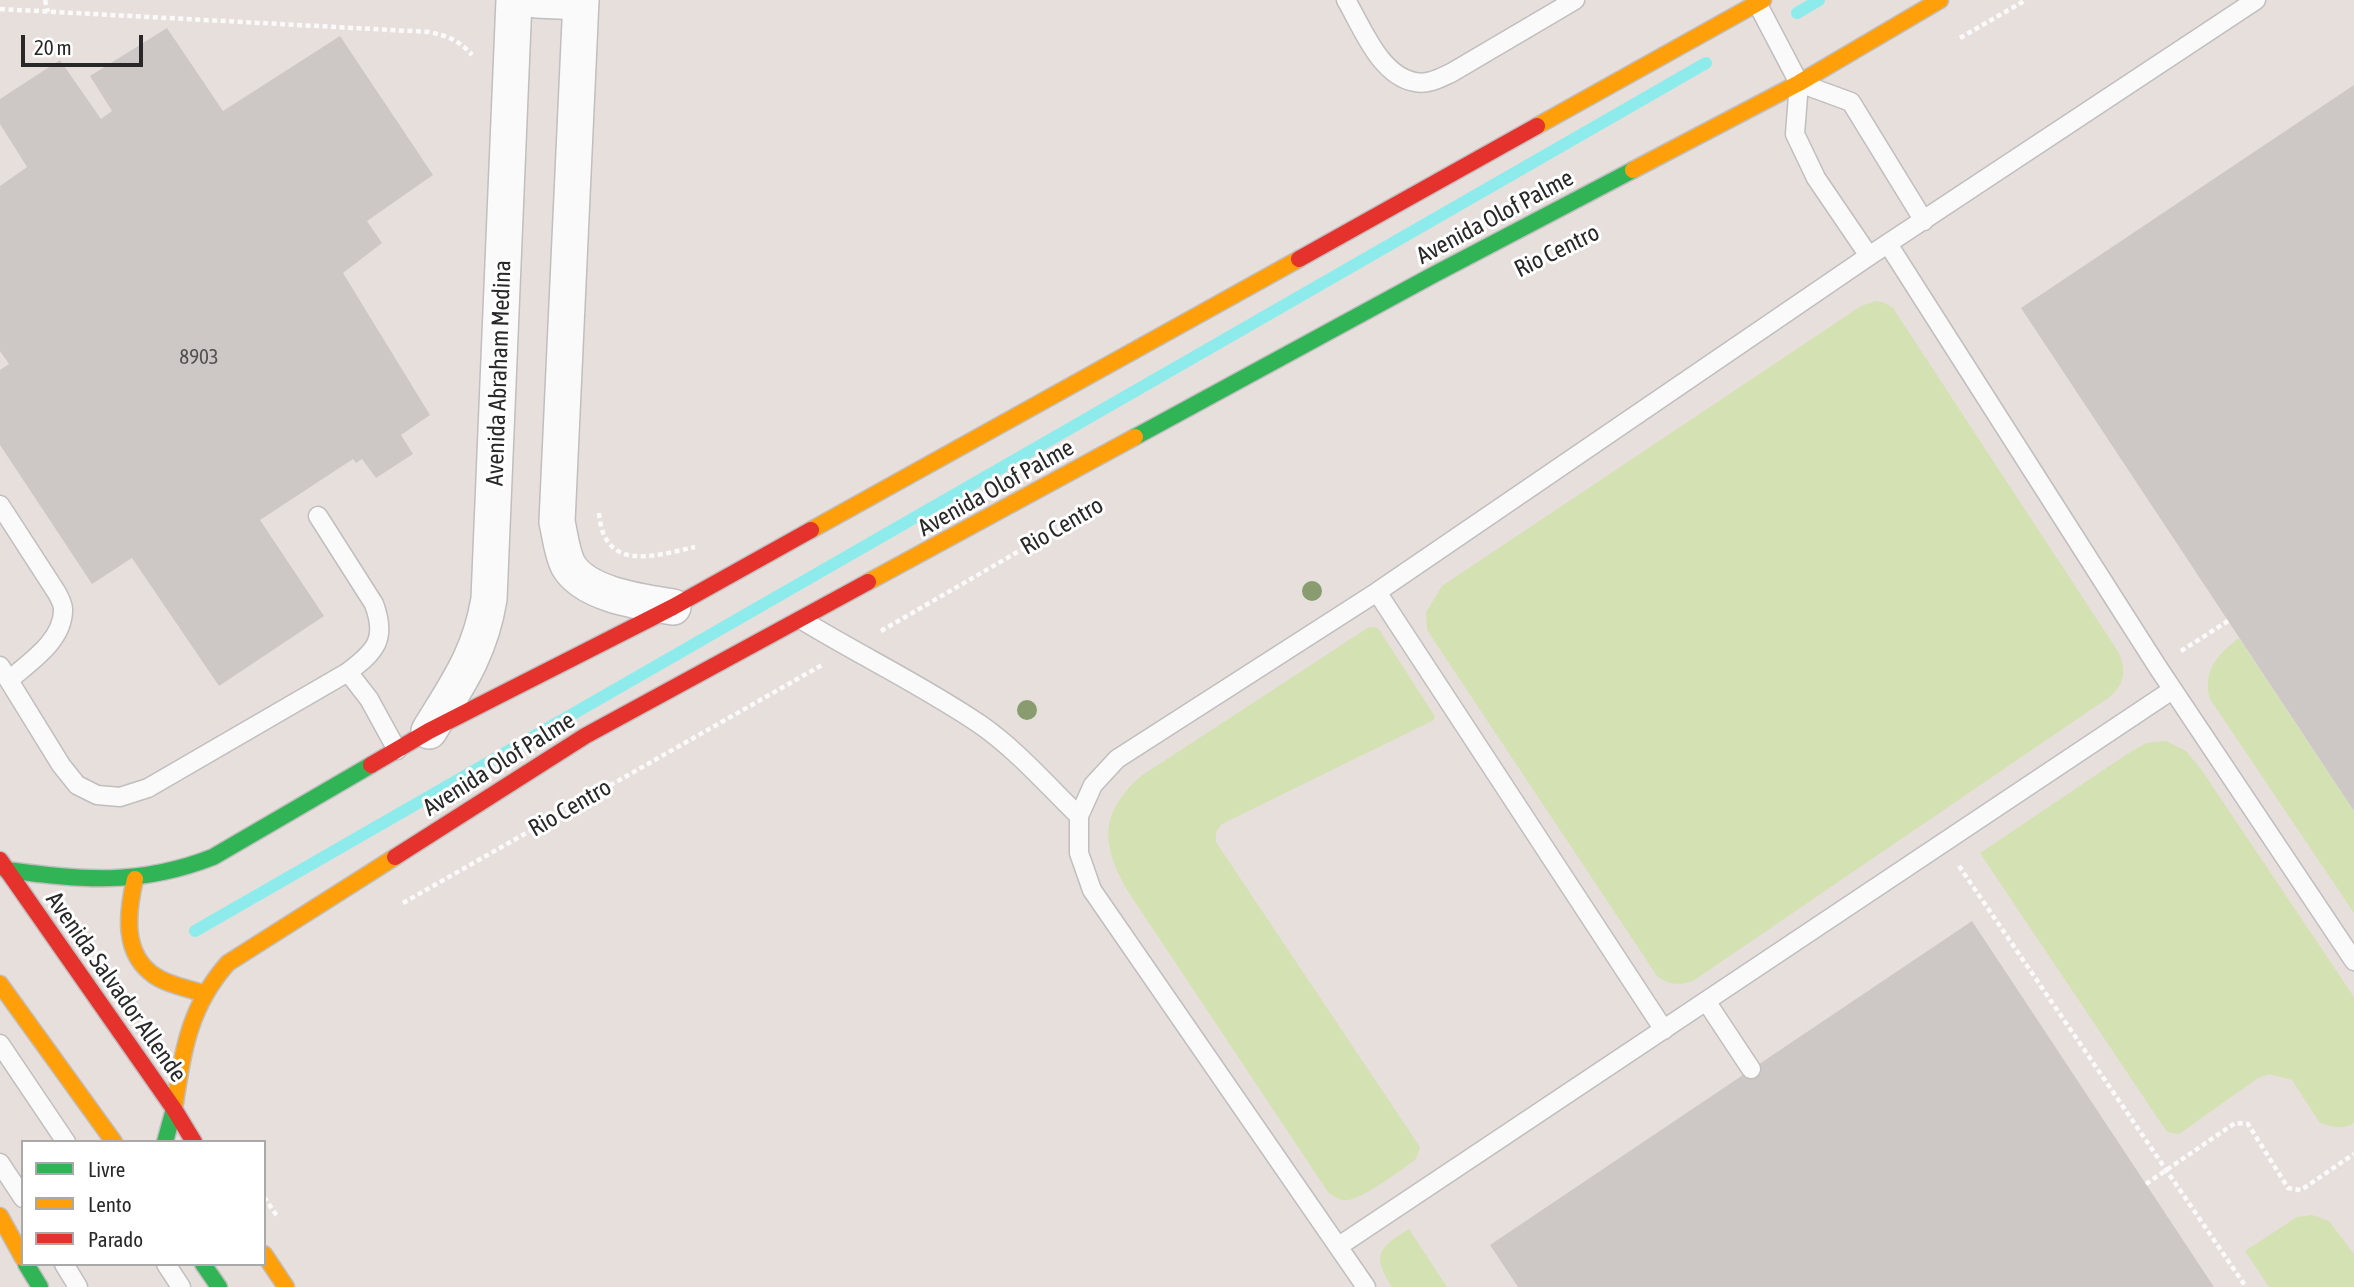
<!DOCTYPE html>
<html>
<head>
<meta charset="utf-8">
<style>
	body { margin:0 }
	#map { position:relative; width:2354px; height:1287px; overflow:hidden; background:#e7dfdc; font-family:"Asap Condensed",sans-serif }
	canvas { display:block }
	.legend { position:absolute; left:21px; top:1140px; width:245px; height:126px; box-sizing:border-box; background:#fff; border:2px solid #a9a9a9; margin:0; padding:9px 12px; list-style:none; font-size:21px; color:#282828 }
	.legend li { display:flex; align-items:center; gap:14px; height:35px }
	.legend b { width:35px; border:2px solid #a9a9a9 }
	.scale { position:absolute; left:21px; top:35px; width:122px; height:32px; box-sizing:border-box; border:4px solid #282828; border-top:0; padding-left:9px; font-size:21px; line-height:24px; white-space:nowrap; color:#282828; -webkit-text-stroke:5px #fff; paint-order:stroke }
</style>
</head>
<body>
<div id="map">
<canvas width="2354" height="1287"></canvas>
<ul class="legend">
<li><b style="height:9px;background:#30b455"></b>Livre</li>
<li><b style="height:9px;background:#ff9f0a"></b>Lento</li>
<li><b style="height:9px;background:#e5322d"></b>Parado</li>
</ul>
<div class="scale">20 m</div>
</div>
<script>
const c = document.querySelector('canvas').getContext('2d');
c.lineJoin = 'round';
function paint(path, color) {
  c.fillStyle = color;
  c.fill(path, 'evenodd');
}
function strokePath(path, color, width, dash) {
  c.strokeStyle = color;
  c.lineWidth = width;
  c.lineCap = dash ? 'butt' : 'round';
  c.setLineDash(dash || []);
  c.stroke(path);
}
function drawText(font, color, halo, rows, align = 'center') {
  c.font = font + ' "Asap Condensed",sans-serif';
  c.lineWidth = 6;
  c.setLineDash([]);
  c.textBaseline = 'middle';
  c.strokeStyle = halo;
  c.fillStyle = color;
  for (const [text, x, y, turn = 0] of rows) {
    c.save();
    c.translate(x, y);
    c.rotate((+turn || 0) * Math.PI / 180);
    c.textAlign = isNaN(turn) ? turn : align;
    if (halo) c.strokeText(text, 0, 0);
    c.fillText(text, 0, 0);
    c.restore();
  }
}
paint(new Path2D(`
	M 1876,301 L 1885,303 L 1893,308 L 2119,653 C 2127,672 2124,686 2108,698 L 1693,981 C 1678,986 1670,985 1657,976 L 1427,630 L 1426,612 L 1442,586 L 1861,306 Z
	M 1369,627 L 1378,628 L 1434,715 L 1434,720 L 1222,824 L 1216,832 L 1216,842 L 1420,1147 L 1416,1159 C 1403,1169 1362,1199 1348,1200 C 1340,1201 1334,1197 1328,1192 L 1127,890 C 1102,844 1098,814 1141,776 Z
	M 2239,638 L 2354,811 L 2354,913 L 2210,699 C 2202,671 2218,654 2239,638 Z
	M 2166,741 L 2186,751 L 2201,769 L 2354,997 L 2354,1123 C 2343,1130 2332,1127 2320,1123 L 2292,1080 L 2269,1074 L 2258,1078 L 2179,1134 L 2167,1132 L 1980,853 L 2127,754 L 2146,743 Z
	M 2312,1215 L 2329,1221 L 2354,1254 L 2354,1287 L 2269,1287 L 2245,1251 L 2297,1217 Z
	M 1409,1229 L 1447,1287 L 1392,1287 C 1371,1255 1379,1247 1409,1229 Z`), '#d4e2b3');
strokePath(new Path2D(`
	M 1797,13 L 1819,0
	M 195,931 L 1706,63`), '#8deceb', 12);
paint(new Path2D(`
	M 167,28 L 223,111 L 340,36 L 433,175 L 367,221 L 382,243 L 343,273 L 430,415 L 401,435 L 413,454 L 376,478 L 362,459 L 356,463 L 353,459 L 260,520 L 324,616 L 219,686 L 132,558 L 92,584 L 0,445 L 0,370 L 9,364 L 0,351 L 0,186 L 27,167 L 0,124 L 0,99 L 60,60 L 101,119 L 112,111 L 90,76 Z
	M 2354,85 L 2354,811 L 2021,308 Z
	M 1972,921 L 2214,1287 L 1518,1287 L 1490,1245 Z`), '#cdc8c6');
const lane = new Path2D(`
	M 1346,0 C 1362,27 1380,76 1415,82 C 1428,85 1440,78 1451,73 L 1575,0
	M 1756,1 L 1799,83 L 1795,134 L 1816,178 L 1869,256
	M 1802,84 L 1851,102 L 1924,221
	M 1888,244 L 2157,666 L 2354,961
	M 0,505 L 57,593 C 59,597 63,604 63,609 C 64,640 30,662 9,680
	M 318,516 L 374,604 C 387,639 376,651 348,672
	M 1377,592 L 1664,1030
	M 802,620 C 861,656 924,686 981,725 C 1018,751 1048,786 1079,816 L 1079,853 L 1092,890 L 1366,1287
	M 0,666 L 61,765 L 77,785 L 97,795 L 120,797 L 148,788 L 348,672 L 369,699 L 397,750
	M 1079,816 L 1093,785 L 1117,759 L 1377,592 L 1869,256 L 2256,0
	M 1706,1001 L 1751,1069
	M 0,1044 L 66,1142
	M 0,1163 L 23,1198
	M 1339,1246 L 2172,690
	M 64,1264 L 78,1287
	M 166,1264 L 181,1287`);
const street = new Path2D(`
	M 536,0 L 581,2
	M 581,0 L 557,522 C 560,535 562,553 568,565 C 585,595 642,602 673,607
	M 429,731 C 457,685 480,654 489,599 L 514,0`);
const fast = new Path2D(`
	M 1135,437 L 1433,275 L 1633,170
	M 6,870 C 83,880 139,886 213,857 L 371,765
	M 165,1142 L 174,1109
	M 26,1264 L 40,1287
	M 203,1264 L 219,1287`);
const slow = new Path2D(`
	M 1537,126 L 1763,0
	M 1633,170 L 1799,83 L 1940,0
	M 811,530 L 1299,259
	M 868,582 L 1135,437
	M 135,879 C 127,913 122,954 155,976 C 168,985 187,988 202,993
	M 0,984 L 114,1142
	M 174,1109 C 183,1052 188,1008 228,963 L 395,857
	M 0,1216 L 23,1258
	M 264,1254 L 286,1287`);
const jam = new Path2D(`
	M 1299,259 L 1537,126
	M 371,765 L 429,731 L 673,607 L 811,530
	M 395,857 L 585,736 L 868,582
	M 0,860 L 174,1109 L 194,1142`);
strokePath(lane, '#c0bebe', 21);
strokePath(street, '#c0bebe', 38);
strokePath(fast, '#c0bebe', 19);
strokePath(slow, '#c0bebe', 19);
strokePath(jam, '#c0bebe', 19);
strokePath(new Path2D(`
	M 45,0 L 48,12
	M 0,9 L 429,32 C 448,36 460,41 472,55
	M 1960,38 L 2026,0
	M 599,513 C 604,573 654,556 695,547
	M 881,631 L 1064,525
	M 2181,651 L 2228,621
	M 1959,866 L 2246,1287
	M 403,903 L 822,665
	M 2146,1184 L 2235,1123 L 2248,1124 L 2288,1188 L 2301,1190 L 2354,1154
	M 264,1197 L 277,1216`), '#fbfafa', 4.5, [5, 3.5]);
strokePath(lane, '#fbfafa', 18);
strokePath(street, '#fbfafa', 35);
strokePath(fast, '#30b455', 16);
strokePath(slow, '#ff9f0a', 16);
strokePath(jam, '#e5322d', 16);
c.fillStyle = '#899c70';
for (const [x, y] of [
	[1312,591],
	[1027,710]
]) {
  c.beginPath();
  c.arc(x, y, 10, 0, 2 * Math.PI);
  c.fill();
}
drawText('21px', '#525150', null, [
	["8903",199,357]
]);
drawText('24px', '#282828', '#fff', [
	["Avenida Olof Palme",1495,217,-28],
	["Rio Centro",1557,251,-26],
	["Avenida Abraham Medina",499,373,-88],
	["Avenida Olof Palme",996,488,-29],
	["Rio Centro",1062,526,-30],
	["Avenida Olof Palme",499,764,-32],
	["Rio Centro",570,808,-30],
	["Avenida Salvador Allende",116,987,55]
]);
</script>
</body>
</html>
